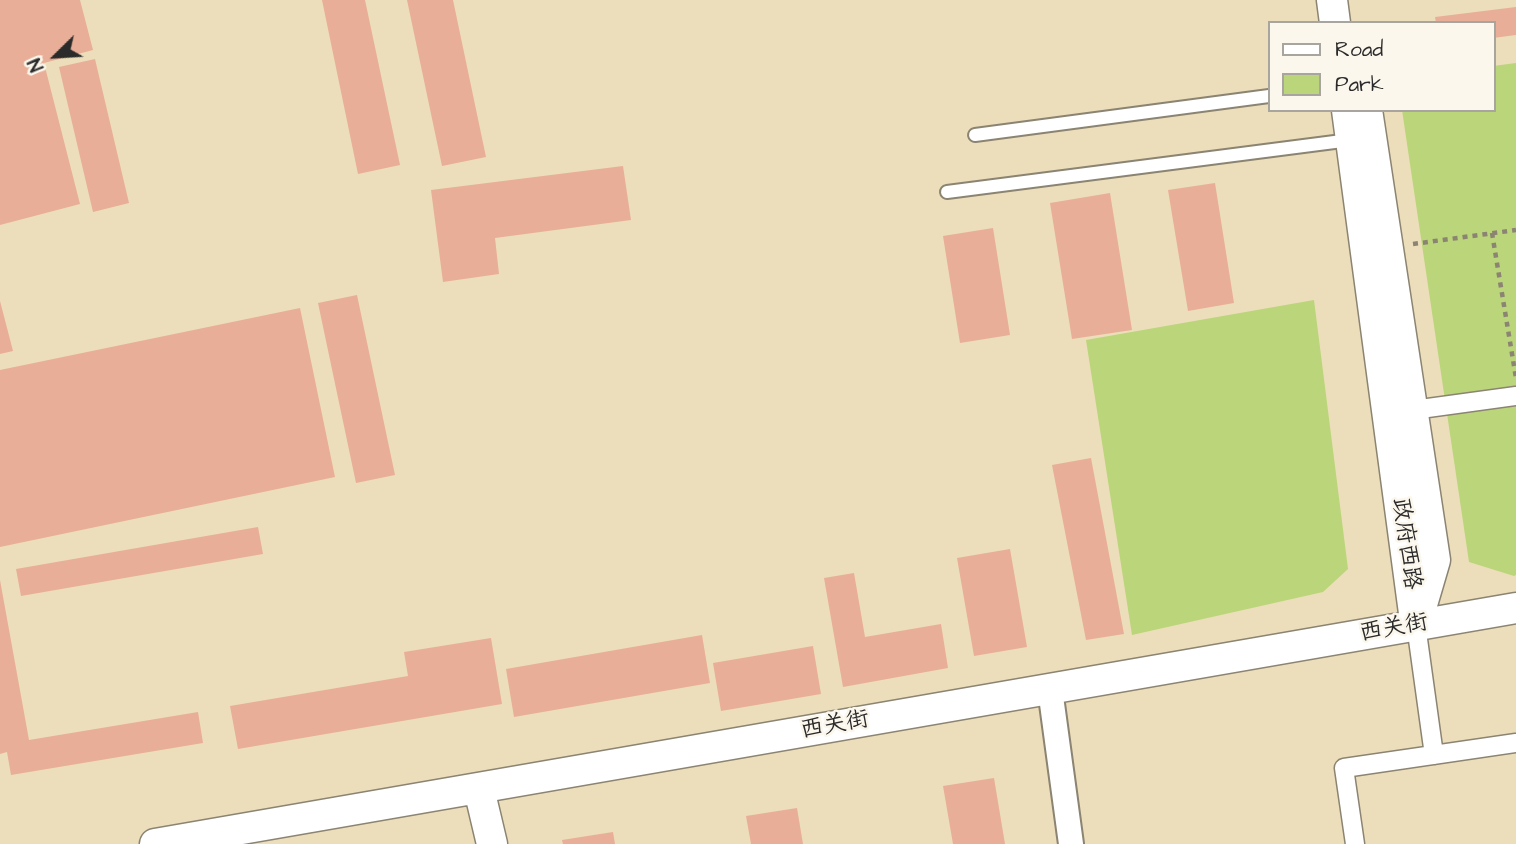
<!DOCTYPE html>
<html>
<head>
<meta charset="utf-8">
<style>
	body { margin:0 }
	#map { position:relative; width:1516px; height:844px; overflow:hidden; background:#ecdeba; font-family:"Architects Daughter",sans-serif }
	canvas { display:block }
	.legend { position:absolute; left:1268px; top:21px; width:228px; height:91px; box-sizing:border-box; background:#fbf7ec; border:2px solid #a8a59f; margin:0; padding:9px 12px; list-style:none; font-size:21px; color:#2b2b2b }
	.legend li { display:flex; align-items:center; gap:14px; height:35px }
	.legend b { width:35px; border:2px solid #a8a59f }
	.north { position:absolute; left:21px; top:21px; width:70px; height:70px; -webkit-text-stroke:5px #fbf7ec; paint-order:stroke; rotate:246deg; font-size:19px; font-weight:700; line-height:28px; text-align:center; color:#2b2b2b }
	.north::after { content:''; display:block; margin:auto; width:24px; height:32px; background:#2b2b2b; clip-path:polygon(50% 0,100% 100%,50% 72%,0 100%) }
</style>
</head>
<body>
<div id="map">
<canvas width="1516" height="844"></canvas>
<ul class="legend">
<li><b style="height:9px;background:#fff"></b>Road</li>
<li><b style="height:19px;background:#bbd57a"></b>Park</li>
</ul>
<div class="north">N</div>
</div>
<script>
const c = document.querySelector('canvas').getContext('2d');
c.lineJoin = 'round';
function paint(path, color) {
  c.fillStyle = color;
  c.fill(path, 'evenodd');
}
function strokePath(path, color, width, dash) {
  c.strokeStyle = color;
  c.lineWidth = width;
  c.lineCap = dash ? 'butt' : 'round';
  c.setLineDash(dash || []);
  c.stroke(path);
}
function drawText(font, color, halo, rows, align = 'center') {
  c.font = font + ' "Architects Daughter","LXGW WenKai TC",sans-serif';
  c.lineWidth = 5;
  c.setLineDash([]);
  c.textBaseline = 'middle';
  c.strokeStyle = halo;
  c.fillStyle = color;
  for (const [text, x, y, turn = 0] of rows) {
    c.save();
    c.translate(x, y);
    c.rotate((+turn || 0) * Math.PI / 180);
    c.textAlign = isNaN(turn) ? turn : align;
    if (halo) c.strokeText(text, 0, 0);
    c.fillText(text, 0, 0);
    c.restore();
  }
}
paint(new Path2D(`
	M 1516,63 L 1516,575 L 1514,576 L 1469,562 L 1402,110 L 1493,110 L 1493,66 Z
	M 1314,300 L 1348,569 L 1323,592 L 1132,635 L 1086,340 Z`), '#bbd57a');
paint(new Path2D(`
	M 0,0 L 80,0 L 93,50 L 44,63 L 80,204 L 0,225 Z
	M 322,0 L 365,0 L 400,165 L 358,174 Z
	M 407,0 L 453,0 L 486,157 L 442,166 Z
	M 1516,7 L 1516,35 L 1493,38 L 1493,23 L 1436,23 L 1435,17 Z
	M 95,59 L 129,203 L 93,212 L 59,67 Z
	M 623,166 L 631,220 L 495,238 L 499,274 L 443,282 L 431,190 Z
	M 1215,183 L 1234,303 L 1188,311 L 1168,190 Z
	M 1110,193 L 1132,330 L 1072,339 L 1050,203 Z
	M 993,228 L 1010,335 L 960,343 L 943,236 Z
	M 357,295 L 395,475 L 356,483 L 318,303 Z
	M 0,301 L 13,351 L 0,354 Z
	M 300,308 L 335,477 L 0,547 L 0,370 Z
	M 1091,458 L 1124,634 L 1086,640 L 1052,465 Z
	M 258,527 L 263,554 L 21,596 L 16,569 Z
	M 1010,549 L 1027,647 L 974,656 L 957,558 Z
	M 854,573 L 865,637 L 941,624 L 948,668 L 843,687 L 824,578 Z
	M 0,580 L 29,740 L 198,712 L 203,743 L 11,775 L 7,752 L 0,754 Z
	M 702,635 L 710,683 L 514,717 L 506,669 Z
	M 491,638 L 502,704 L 238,749 L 230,706 L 408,676 L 404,652 Z
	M 813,646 L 821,694 L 721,711 L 713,663 Z
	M 994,778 L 1005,844 L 953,844 L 943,786 Z
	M 797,808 L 803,844 L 751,844 L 746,816 Z
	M 613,832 L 615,844 L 563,844 L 562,840 Z`), '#e9ae97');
const service = new Path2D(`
	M 975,135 L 1269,96
	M 947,192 L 1350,140`);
const pedestrian = new Path2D(`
	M 1413,410 L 1516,396
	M 1416,625 L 1434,755
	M 1355,844 L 1344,768 L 1516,743`);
const minor = new Path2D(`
	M 1050,689 L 1071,844`);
const tertiary = new Path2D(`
	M 1332,0 L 1335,23
	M 1347,110 L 1414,613
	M 1367,110 L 1435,560 L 1416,625
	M 479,789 L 492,844
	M 155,844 L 1516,608`);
strokePath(service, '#8c8472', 16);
strokePath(pedestrian, '#8c8472', 21);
strokePath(minor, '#8c8472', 28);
strokePath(tertiary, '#8c8472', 33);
strokePath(new Path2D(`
	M 1492,233 L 1516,378
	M 1413,244 L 1516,230`), '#8c8472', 4.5, [5, 5]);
strokePath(service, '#fff', 12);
strokePath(pedestrian, '#fff', 18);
strokePath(minor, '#fff', 24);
strokePath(tertiary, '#fff', 30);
drawText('23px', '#2b2b2b', '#fbf7ec', [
	["政府西路",1405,544,82],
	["西关街",1394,629,-10],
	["西关街",835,726,-10]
]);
</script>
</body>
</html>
